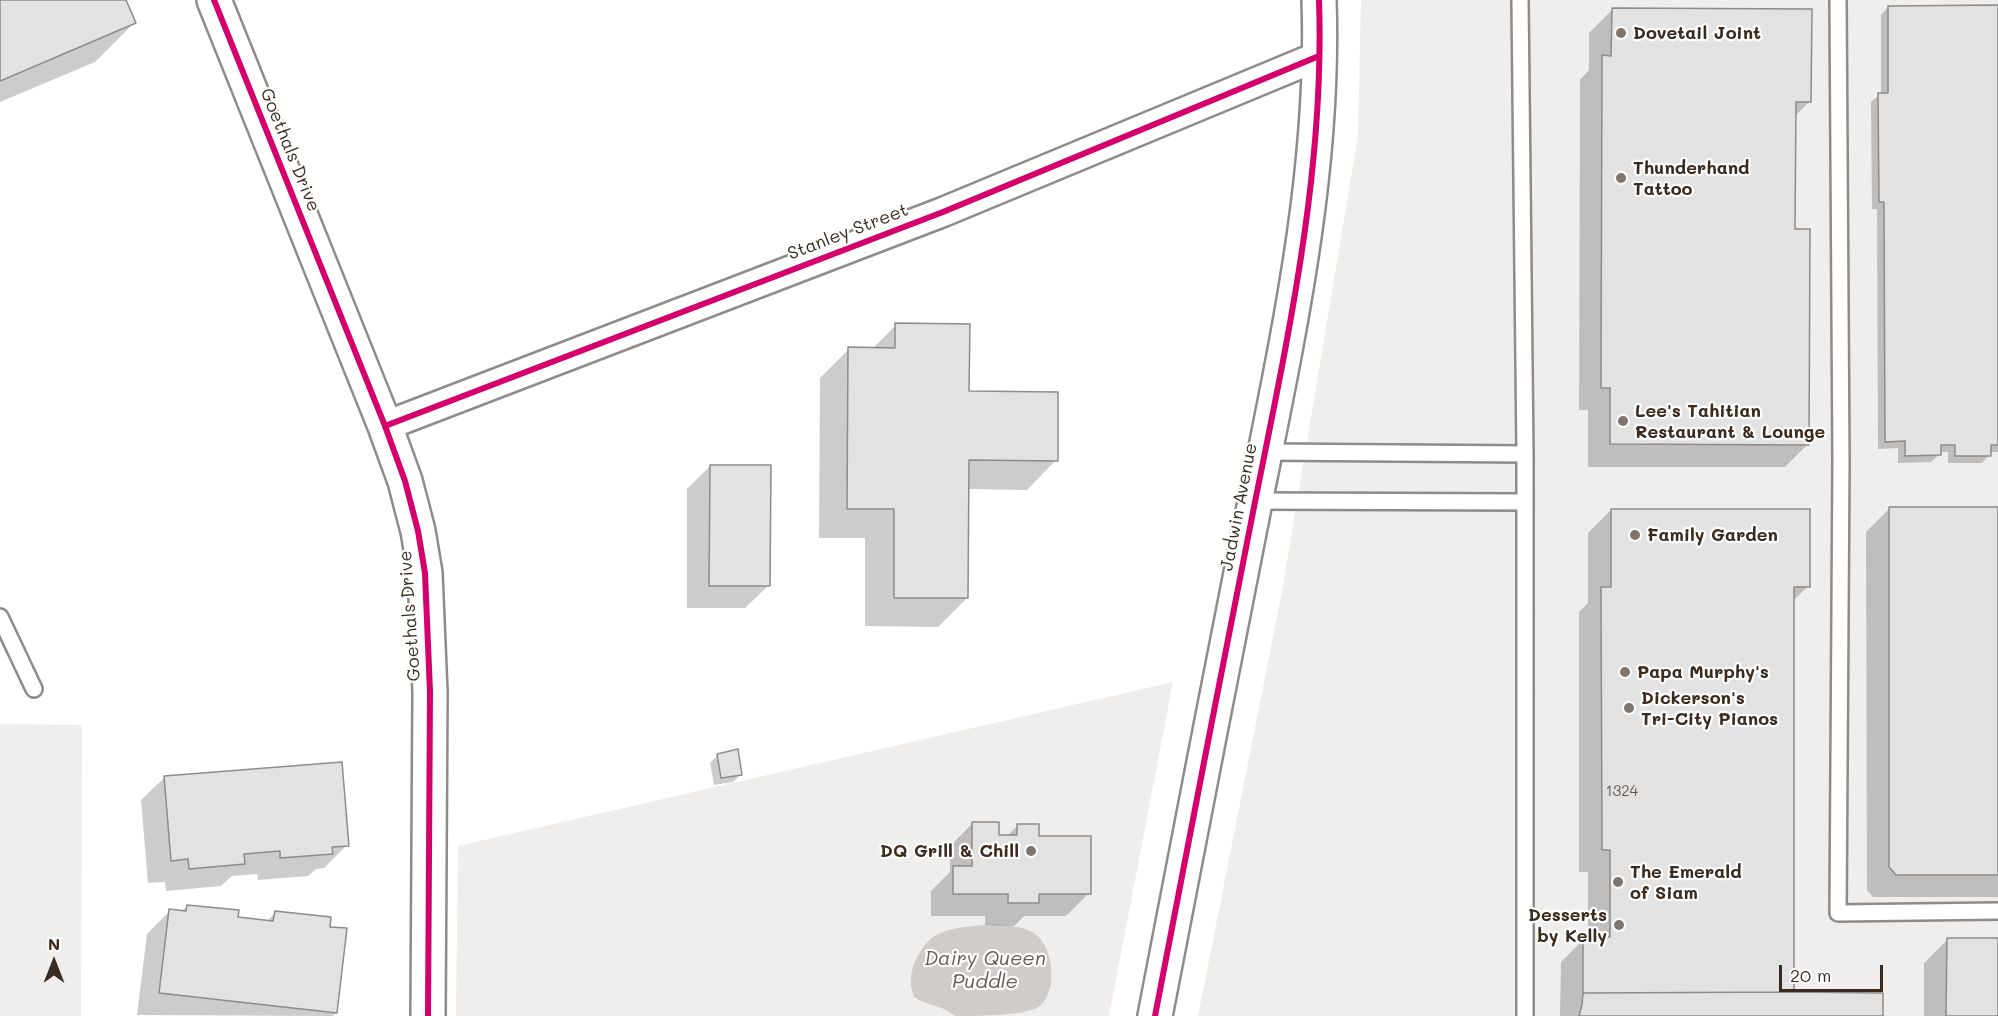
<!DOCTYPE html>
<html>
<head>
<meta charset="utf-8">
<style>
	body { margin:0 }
	#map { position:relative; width:1998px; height:1016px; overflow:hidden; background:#fff; font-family:Mali,sans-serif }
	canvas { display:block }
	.north { position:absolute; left:24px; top:932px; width:60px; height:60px; -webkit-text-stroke:4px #fff; paint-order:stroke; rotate:0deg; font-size:16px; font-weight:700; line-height:24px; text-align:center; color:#3b2a1e }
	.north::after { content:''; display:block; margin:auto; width:21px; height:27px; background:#3b2a1e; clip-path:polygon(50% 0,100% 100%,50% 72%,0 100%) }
	.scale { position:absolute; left:1779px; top:965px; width:104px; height:27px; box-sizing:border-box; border:3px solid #3b2a1e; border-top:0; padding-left:8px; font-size:18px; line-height:21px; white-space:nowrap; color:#3b2a1e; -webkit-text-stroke:4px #fff; paint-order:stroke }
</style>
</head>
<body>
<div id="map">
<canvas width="1998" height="1016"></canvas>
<div class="north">N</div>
<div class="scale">20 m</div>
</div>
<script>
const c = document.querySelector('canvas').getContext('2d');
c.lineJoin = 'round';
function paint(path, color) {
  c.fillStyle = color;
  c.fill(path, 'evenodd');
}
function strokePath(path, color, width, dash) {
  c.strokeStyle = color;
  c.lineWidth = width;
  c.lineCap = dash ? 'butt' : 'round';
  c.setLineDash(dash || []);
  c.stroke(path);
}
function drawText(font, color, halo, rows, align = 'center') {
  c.font = font + ' Mali,sans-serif';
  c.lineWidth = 4.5;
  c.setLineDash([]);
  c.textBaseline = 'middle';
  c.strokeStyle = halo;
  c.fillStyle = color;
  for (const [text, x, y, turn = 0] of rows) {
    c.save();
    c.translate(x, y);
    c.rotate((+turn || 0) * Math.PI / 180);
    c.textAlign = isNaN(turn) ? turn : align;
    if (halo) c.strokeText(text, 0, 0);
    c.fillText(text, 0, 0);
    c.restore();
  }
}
paint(new Path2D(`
	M 1361,0 L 1998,0 L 1998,1016 L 1198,1016 L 1283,586 L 1358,136 Z
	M 1173,682 L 1109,1016 L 456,1016 L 458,846 Z
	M 0,724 L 82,725 L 81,1016 L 0,1016 Z`), '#efeeed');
paint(new Path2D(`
	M 995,924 C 1009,926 1023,926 1035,934 C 1054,947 1059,995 1037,1008 C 1018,1016 977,1016 955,1016 C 943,1005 927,1006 914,997 C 912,991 910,984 911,978 C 912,962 925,939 940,933 C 957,926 977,926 995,924 Z`), '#d0ccca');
paint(new Path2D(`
	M 124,0 L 134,23 L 95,62 L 0,102 L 0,1 Z
	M 1998,6 L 1998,452 L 1989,452 L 1989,455 L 1982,463 L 1948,463 L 1948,452 L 1939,452 L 1939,455 L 1931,462 L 1898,463 L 1898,448 L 1878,449 L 1877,209 L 1872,209 L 1871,102 L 1879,95 L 1881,95 L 1881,15 L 1888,7 Z
	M 1612,10 L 1810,101 L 1794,117 L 1793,231 L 1808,444 L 1785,467 L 1588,467 L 1588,410 L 1579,410 L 1580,80 L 1589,70 L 1589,33 Z
	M 896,325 L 968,392 L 1056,460 L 1027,490 L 967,489 L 967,598 L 938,627 L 865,626 L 865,538 L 819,538 L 820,378 L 849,349 L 872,349 Z
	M 710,466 L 768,586 L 745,608 L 687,608 L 687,489 Z
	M 1889,509 L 1998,509 L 1998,897 L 1873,897 L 1867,890 L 1866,532 Z
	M 1611,510 L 1808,586 L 1792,602 L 1793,994 L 1881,1016 L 1560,1016 L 1561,962 L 1584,939 L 1588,939 L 1588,872 L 1579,872 L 1579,612 L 1588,603 L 1588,533 Z
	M 718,755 L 741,774 L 733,782 L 714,785 L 710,763 Z
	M 164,778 L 347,845 L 324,868 L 316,869 L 308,876 L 258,880 L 257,874 L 232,876 L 221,886 L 166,891 L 165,882 L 148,883 L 141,800 Z
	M 973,823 L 997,836 L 1007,836 L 1017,826 L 1089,893 L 1066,916 L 1024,916 L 1014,926 L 985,925 L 985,916 L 931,916 L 931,891 L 950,872 L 950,846 Z
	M 187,906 L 236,918 L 266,922 L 275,913 L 336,1013 L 333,1016 L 137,1015 L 147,934 L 170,911 L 181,912 Z
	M 1947,940 L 1998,940 L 1998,1016 L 1924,1016 L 1924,963 Z`), '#0003');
const building = new Path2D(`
	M 0,0 L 126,0 L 136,23 L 0,81 Z
	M 1998,5 L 1998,445 L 1991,445 L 1991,456 L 1955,456 L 1955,445 L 1941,445 L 1941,455 L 1905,456 L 1905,441 L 1885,442 L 1884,202 L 1879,202 L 1878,93 L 1888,93 L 1888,6 Z
	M 1612,8 L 1812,9 L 1811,102 L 1796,102 L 1795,229 L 1810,229 L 1809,445 L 1610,444 L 1610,388 L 1601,388 L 1602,55 L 1611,56 Z
	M 895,323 L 970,324 L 969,391 L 1058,392 L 1058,461 L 969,460 L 968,598 L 894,598 L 894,509 L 847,509 L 848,347 L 895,348 Z
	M 710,465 L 771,465 L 770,586 L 709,586 Z
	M 1889,507 L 1998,507 L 1998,875 L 1896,875 L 1889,867 Z
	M 1611,509 L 1810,509 L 1810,587 L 1794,587 L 1794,992 L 1583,993 L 1583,937 L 1610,937 L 1610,850 L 1602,850 L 1601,587 L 1611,587 Z
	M 738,749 L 742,775 L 721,778 L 717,754 Z
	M 342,762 L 349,846 L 332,847 L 333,854 L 280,858 L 280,851 L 244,854 L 245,864 L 189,869 L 188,859 L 171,861 L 164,776 Z
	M 972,822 L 999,822 L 999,835 L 1017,835 L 1017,824 L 1039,824 L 1039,836 L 1091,836 L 1091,894 L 1039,894 L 1039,903 L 1008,903 L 1008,894 L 953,894 L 953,866 L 972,866 Z
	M 187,905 L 239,910 L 238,917 L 273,921 L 275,911 L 331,917 L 330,927 L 347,928 L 337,1013 L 159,993 L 169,909 L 186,911 Z
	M 1947,938 L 1998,938 L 1998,1016 L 1946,1016 Z
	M 1794,992 L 1883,993 L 1883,1016 L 1579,1016 L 1582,1005 L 1583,993 Z`);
paint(building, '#e3e2e2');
strokePath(building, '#8e8b88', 1.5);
const lane = new Path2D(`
	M 1520,0 L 1525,454 L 1525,1016
	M 1838,0 L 1841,461 L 1838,913 L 1998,911
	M 1265,452 L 1525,454
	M 1255,501 L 1525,502
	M 0,617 L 34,689`);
const street = new Path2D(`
	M 385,426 L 943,212 L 1319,56`);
const secondary = new Path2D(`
	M 214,0 L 385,426 L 405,481 L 418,531 L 425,573 L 430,692 L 428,1016`);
const primary = new Path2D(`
	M 1155,1016 C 1188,845 1221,673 1255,502 C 1288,337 1325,170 1319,0`);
strokePath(lane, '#8e8b88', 20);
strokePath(street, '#8e8b88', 33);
strokePath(secondary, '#8e8b88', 38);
strokePath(primary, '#8e8b88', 38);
strokePath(lane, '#fff', 15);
strokePath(street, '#fff', 28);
strokePath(secondary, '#fff', 33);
strokePath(primary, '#fff', 33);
strokePath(new Path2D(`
	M 214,0 L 385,426 L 405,481 L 418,531 L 425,573 L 430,692 L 428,1016
	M 385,426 L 943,212 L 1319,56
	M 1155,1016 C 1188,845 1221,673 1255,502 C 1288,337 1325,170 1319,0`), '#d6006c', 6);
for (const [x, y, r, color] of [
	[1621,33,6,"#80756d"],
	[1621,178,6,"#80756d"],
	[1623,421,6,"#80756d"],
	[1635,535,6,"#80756d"],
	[1625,672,6,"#80756d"],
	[1629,708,6,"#80756d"],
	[1031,851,6,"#80756d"],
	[1618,882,6,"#80756d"],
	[1619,925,6,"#80756d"]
]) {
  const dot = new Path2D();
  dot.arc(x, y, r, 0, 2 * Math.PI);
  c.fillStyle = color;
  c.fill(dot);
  strokePath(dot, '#fff', 2);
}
drawText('15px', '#65584f', null, [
	["1324",1622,791]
]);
drawText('bold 18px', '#3b2a1e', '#fff', [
	["Dovetail Joint",1633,33],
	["Thunderhand",1633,168],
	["Tattoo",1633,189],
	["Lee's Tahitian",1635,411],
	["Restaurant & Lounge",1635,432],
	["Family Garden",1647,535],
	["Papa Murphy's",1637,672],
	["Dickerson's",1641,698],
	["Tri-City Pianos",1641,719],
	["DQ Grill & Chill",1019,851,"right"],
	["The Emerald",1630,872],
	["of Siam",1630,893],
	["Desserts",1607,915,"right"],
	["by Kelly",1607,936,"right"]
], 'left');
drawText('18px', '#3b2a1e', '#fff', [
	["Goethals Drive",290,150,68],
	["Stanley Street",848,232,-21],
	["Jadwin Avenue",1239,507,-79],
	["Goethals Drive",410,616,-94]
]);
drawText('italic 20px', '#685b52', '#fff', [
	["Dairy Queen",985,959],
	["Puddle",985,982]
]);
</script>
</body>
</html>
